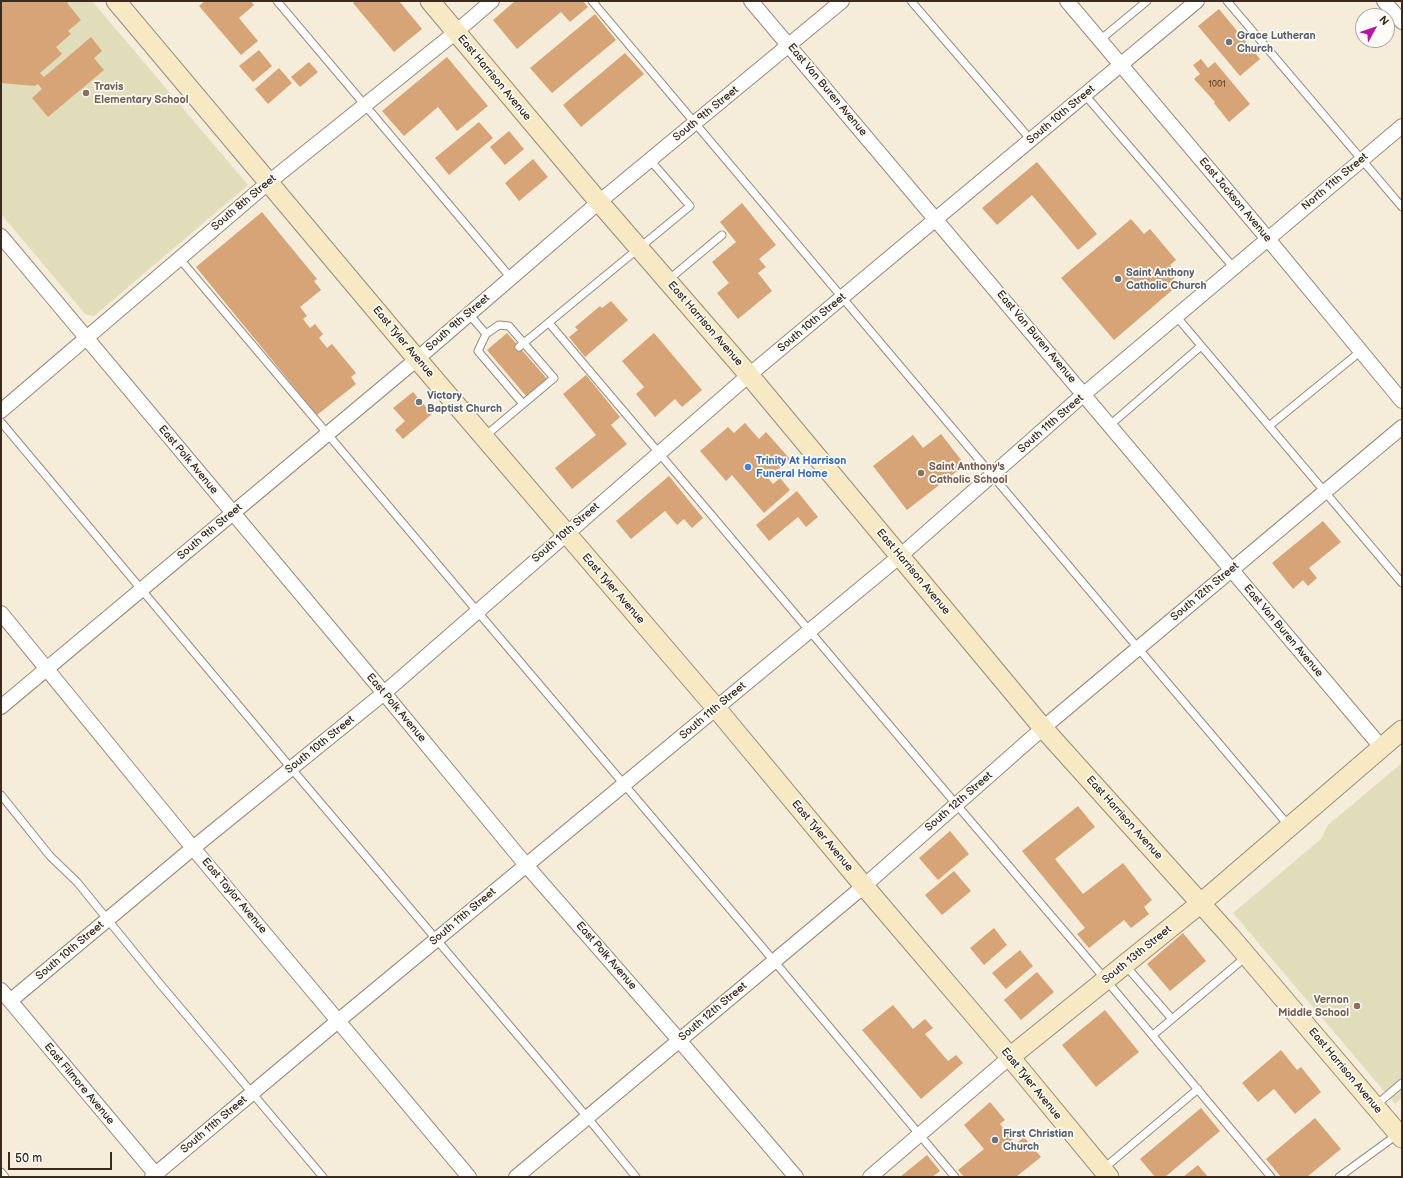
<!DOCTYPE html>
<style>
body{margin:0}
#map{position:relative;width:1403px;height:1178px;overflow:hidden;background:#f5edd9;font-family:"Balsamiq Sans",sans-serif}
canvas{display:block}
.frame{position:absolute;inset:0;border:2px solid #3b2a1e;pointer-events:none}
.north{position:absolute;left:1355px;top:8px;width:40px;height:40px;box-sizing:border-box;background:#fdfcf7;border:1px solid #afa8a0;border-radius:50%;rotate:50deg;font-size:11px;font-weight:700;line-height:16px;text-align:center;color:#3b2a1e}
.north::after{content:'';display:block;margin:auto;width:14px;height:18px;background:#b5179e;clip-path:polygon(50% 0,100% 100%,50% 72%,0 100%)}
.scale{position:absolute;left:8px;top:1152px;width:104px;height:18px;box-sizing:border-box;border:2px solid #3b2a1e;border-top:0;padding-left:5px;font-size:12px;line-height:14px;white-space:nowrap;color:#3b2a1e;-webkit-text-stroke:3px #fdfcf7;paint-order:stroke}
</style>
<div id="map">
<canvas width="1403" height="1178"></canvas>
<div class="frame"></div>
<div class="north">N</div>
<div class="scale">50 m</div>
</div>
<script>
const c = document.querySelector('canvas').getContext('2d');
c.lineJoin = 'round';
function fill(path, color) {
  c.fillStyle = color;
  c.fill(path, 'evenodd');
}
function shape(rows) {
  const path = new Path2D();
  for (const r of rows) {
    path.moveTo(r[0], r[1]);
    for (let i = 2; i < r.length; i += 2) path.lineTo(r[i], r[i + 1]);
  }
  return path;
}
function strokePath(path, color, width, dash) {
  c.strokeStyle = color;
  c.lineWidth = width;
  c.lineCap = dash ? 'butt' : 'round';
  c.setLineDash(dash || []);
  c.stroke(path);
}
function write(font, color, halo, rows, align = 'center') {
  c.font = font + ' "Balsamiq Sans",sans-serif';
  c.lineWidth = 3.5;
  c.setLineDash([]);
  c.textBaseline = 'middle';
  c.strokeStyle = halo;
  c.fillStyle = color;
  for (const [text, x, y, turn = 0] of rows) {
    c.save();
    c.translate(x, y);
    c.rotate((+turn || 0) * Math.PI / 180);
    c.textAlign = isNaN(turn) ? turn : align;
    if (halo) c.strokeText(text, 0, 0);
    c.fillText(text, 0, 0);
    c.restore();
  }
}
const built = shape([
 [1,1,92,1,248,185,94,316,85,314,1,214],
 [1402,763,1402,1098,1395,1104,1233,913,1321,839,1328,825]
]);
const building = shape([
 [1,1,69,1,67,3,81,20,68,31,71,34,56,47,62,54,40,73,44,77,91,37,102,51,94,58,104,70,48,117,32,98,42,89,38,84,35,86,1,83],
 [205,1,251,1,254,5,239,18,258,41,241,55,199,6],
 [355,1,399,1,422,29,394,52,353,3],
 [515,1,583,1,588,7,570,22,561,12,517,49,493,20],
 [1219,9,1260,59,1240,76,1198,26],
 [595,14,616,40,552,93,530,68],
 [259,50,272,66,253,82,239,66],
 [625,53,644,74,581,127,563,105],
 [447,57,488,106,457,131,438,107,404,136,382,111],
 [1201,59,1208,68,1215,62,1250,104,1229,122,1214,103,1215,102,1194,79,1200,74,1193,65],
 [309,62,318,72,300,87,291,77],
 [279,68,292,83,268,104,255,89],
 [479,122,493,138,449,175,435,158],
 [509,131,524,149,505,165,490,147],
 [533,159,548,177,519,201,505,183],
 [1037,162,1097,234,1078,250,1032,195,997,225,982,208],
 [742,203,776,245,759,259,766,267,758,273,772,291,738,319,717,293,729,283,712,262,736,242,720,222],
 [262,212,317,279,314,281,321,290,300,307,307,316,303,319,310,328,315,324,323,334,319,338,327,348,332,344,356,373,351,377,356,384,317,415,196,267],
 [1131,219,1144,234,1150,229,1176,260,1170,265,1179,275,1172,280,1177,286,1114,340,1061,278],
 [611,301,628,320,585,357,569,337,578,330,575,327,600,306,602,308],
 [507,333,547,379,527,397,487,350],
 [654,333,702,390,682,407,675,399,655,417,636,394,644,387,622,361],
 [586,375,620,417,611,425,627,444,572,489,555,468,596,435,563,394],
 [413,392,432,414,403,439,395,430,405,421,393,408],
 [745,423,759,439,766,432,790,459,768,478,773,484,780,478,790,490,764,513,732,475,726,481,700,451,728,427,734,433],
 [941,434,965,465,907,510,873,466,913,435,923,448],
 [669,476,703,518,692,528,684,519,677,525,665,511,631,539,616,521],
 [797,491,818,517,806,527,798,517,769,541,756,525],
 [1323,521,1341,542,1309,568,1317,578,1308,586,1303,580,1293,589,1272,563],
 [1078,806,1095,827,1055,859,1083,894,1123,863,1152,900,1144,907,1149,914,1131,928,1124,920,1089,948,1077,934,1085,928,1022,851],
 [950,831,969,854,938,880,919,858],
 [954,871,971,891,942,915,925,895],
 [994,928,1007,945,984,965,970,948],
 [1183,933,1206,961,1170,991,1147,964],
 [1020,950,1033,966,1006,989,992,973],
 [1037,972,1054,992,1021,1020,1004,1000],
 [893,1005,913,1029,925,1019,933,1028,925,1034,948,1061,956,1055,963,1063,921,1099,862,1030],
 [1105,1010,1139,1052,1096,1087,1062,1045],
 [1281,1050,1297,1070,1301,1067,1321,1092,1295,1114,1274,1089,1258,1102,1242,1083],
 [990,1102,1005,1120,1000,1124,1016,1144,1024,1137,1041,1157,1016,1177,964,1177,958,1170,984,1149,964,1125],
 [1201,1108,1220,1131,1165,1177,1155,1177,1140,1159],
 [1315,1118,1341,1149,1307,1177,1281,1177,1266,1159],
 [927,1155,940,1171,932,1177,900,1177],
 [1198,1165,1208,1177,1183,1177]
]);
const lane = shape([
 [277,1,511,278],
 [592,1,1138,648,1289,826],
 [911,1,1031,140],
 [1227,1,1402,207],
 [1100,40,1147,1],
 [1085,95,1234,268],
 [179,258,477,611,774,961,955,1177],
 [667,281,722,235],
 [469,314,486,334,478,351,523,404,484,437],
 [1176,316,1402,583],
 [549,323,956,804,1106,980,1271,1177],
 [486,334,499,325,509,326,554,378,523,404],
 [519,347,690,206,650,160],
 [1,422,291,768,587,1117,636,1177],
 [1110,425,1201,346],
 [1269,426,1361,351],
 [1,795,50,856,77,882,161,985,323,1177],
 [1125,965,1172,1019],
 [1153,1035,1247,956],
 [1375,1106,1402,1083],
 [1103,1169,1198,1089],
 [1,1172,5,1177],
 [1339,1177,1398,1134]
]);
const street = shape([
 [751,1,1382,748],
 [1067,1,1268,239,1402,401],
 [1384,1,1402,22],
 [1,236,384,693,526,865,679,1040,796,1177],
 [1,411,269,182,456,32,492,1],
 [1,613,193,848,469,1177],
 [1,707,417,359,599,202,842,1],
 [1,990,158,1177],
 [10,1001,193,848,384,693,749,375,1197,1],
 [152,1177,338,1021,900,556,1084,394,1402,126],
 [516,1177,864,886,1043,728,1402,427],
 [870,1177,1010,1057]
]);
const secondary = shape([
 [116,1,417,359,716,708,864,886,1010,1057,1109,1177],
 [430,1,599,202,749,375,1043,728,1230,936,1402,1138],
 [1010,1057,1201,903,1402,730]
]);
const markers = [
 [1229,42,4,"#6b7280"],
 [86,93,4,"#8d6e63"],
 [1118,279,4,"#6b7280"],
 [419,402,4,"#6b7280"],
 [748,467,4,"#3f7fe0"],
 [921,473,4,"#8d6e63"],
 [1357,1006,4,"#8d6e63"],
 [995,1140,4,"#6b7280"]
];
const numberNames = [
 ["1001",1217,85]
];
const worshipNames = [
 ["Grace Lutheran",1237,36],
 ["Church",1237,49],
 ["Saint Anthony",1126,273],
 ["Catholic Church",1126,286],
 ["Victory",427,396],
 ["Baptist Church",427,409],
 ["First Christian",1003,1134],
 ["Church",1003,1147]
];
const streetNames = [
 ["East Harrison Avenue",494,78,50],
 ["East Van Buren Avenue",827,90,50],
 ["South 9th Street",706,114,-39],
 ["South 10th Street",1061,115,-40],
 ["North 11th Street",1335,182,-40],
 ["East Jackson Avenue",1235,200,50],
 ["South 8th Street",244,203,-40],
 ["South 9th Street",458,323,-41],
 ["South 10th Street",812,323,-40],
 ["East Harrison Avenue",705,324,49],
 ["East Van Buren Avenue",1036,337,50],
 ["East Tyler Avenue",403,342,50],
 ["South 11th Street",1051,424,-41],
 ["East Polk Avenue",188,460,50],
 ["South 9th Street",210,532,-40],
 ["South 10th Street",566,533,-41],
 ["East Harrison Avenue",913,572,50],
 ["East Tyler Avenue",613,589,49],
 ["South 12th Street",1205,592,-40],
 ["East Van Buren Avenue",1283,631,50],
 ["East Polk Avenue",396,708,50],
 ["South 11th Street",713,711,-40],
 ["South 10th Street",320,745,-39],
 ["South 12th Street",959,802,-41],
 ["East Harrison Avenue",1124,818,48],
 ["East Tyler Avenue",822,836,50],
 ["East Taylor Avenue",234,896,50],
 ["South 11th Street",463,917,-40],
 ["South 10th Street",70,951,-40],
 ["South 13th Street",1137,955,-39],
 ["East Polk Avenue",606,956,49],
 ["South 12th Street",713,1012,-40],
 ["East Harrison Avenue",1345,1071,50],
 ["East Filmore Avenue",79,1084,50],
 ["East Tyler Avenue",1031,1084,51],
 ["South 11th Street",214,1125,-40]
];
const educationNames = [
 ["Travis",94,87],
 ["Elementary School",94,100],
 ["Saint Anthony's",929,467],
 ["Catholic School",929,480],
 ["Vernon",1349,1000,"right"],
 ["Middle School",1349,1013,"right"]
];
const shopNames = [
 ["Trinity At Harrison",756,461],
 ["Funeral Home",756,474]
];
fill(built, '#e1dcba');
fill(building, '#d6a476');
strokePath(lane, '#988c7c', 9);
strokePath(street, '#988c7c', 16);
strokePath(secondary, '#988c7c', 21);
strokePath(lane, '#fff', 7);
strokePath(street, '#fff', 14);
strokePath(secondary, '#f6e9c3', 19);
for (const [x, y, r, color] of markers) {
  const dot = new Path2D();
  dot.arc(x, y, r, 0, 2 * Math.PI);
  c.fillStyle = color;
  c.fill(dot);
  strokePath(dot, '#fdfcf7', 1.5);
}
write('9px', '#624834', null, numberNames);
write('bold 11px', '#5b616d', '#fdfcf7', worshipNames, 'left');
write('11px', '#3b2a1e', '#fdfcf7', streetNames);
write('bold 11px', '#785e54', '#fdfcf7', educationNames, 'left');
write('bold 11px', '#366cbe', '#fdfcf7', shopNames, 'left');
</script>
